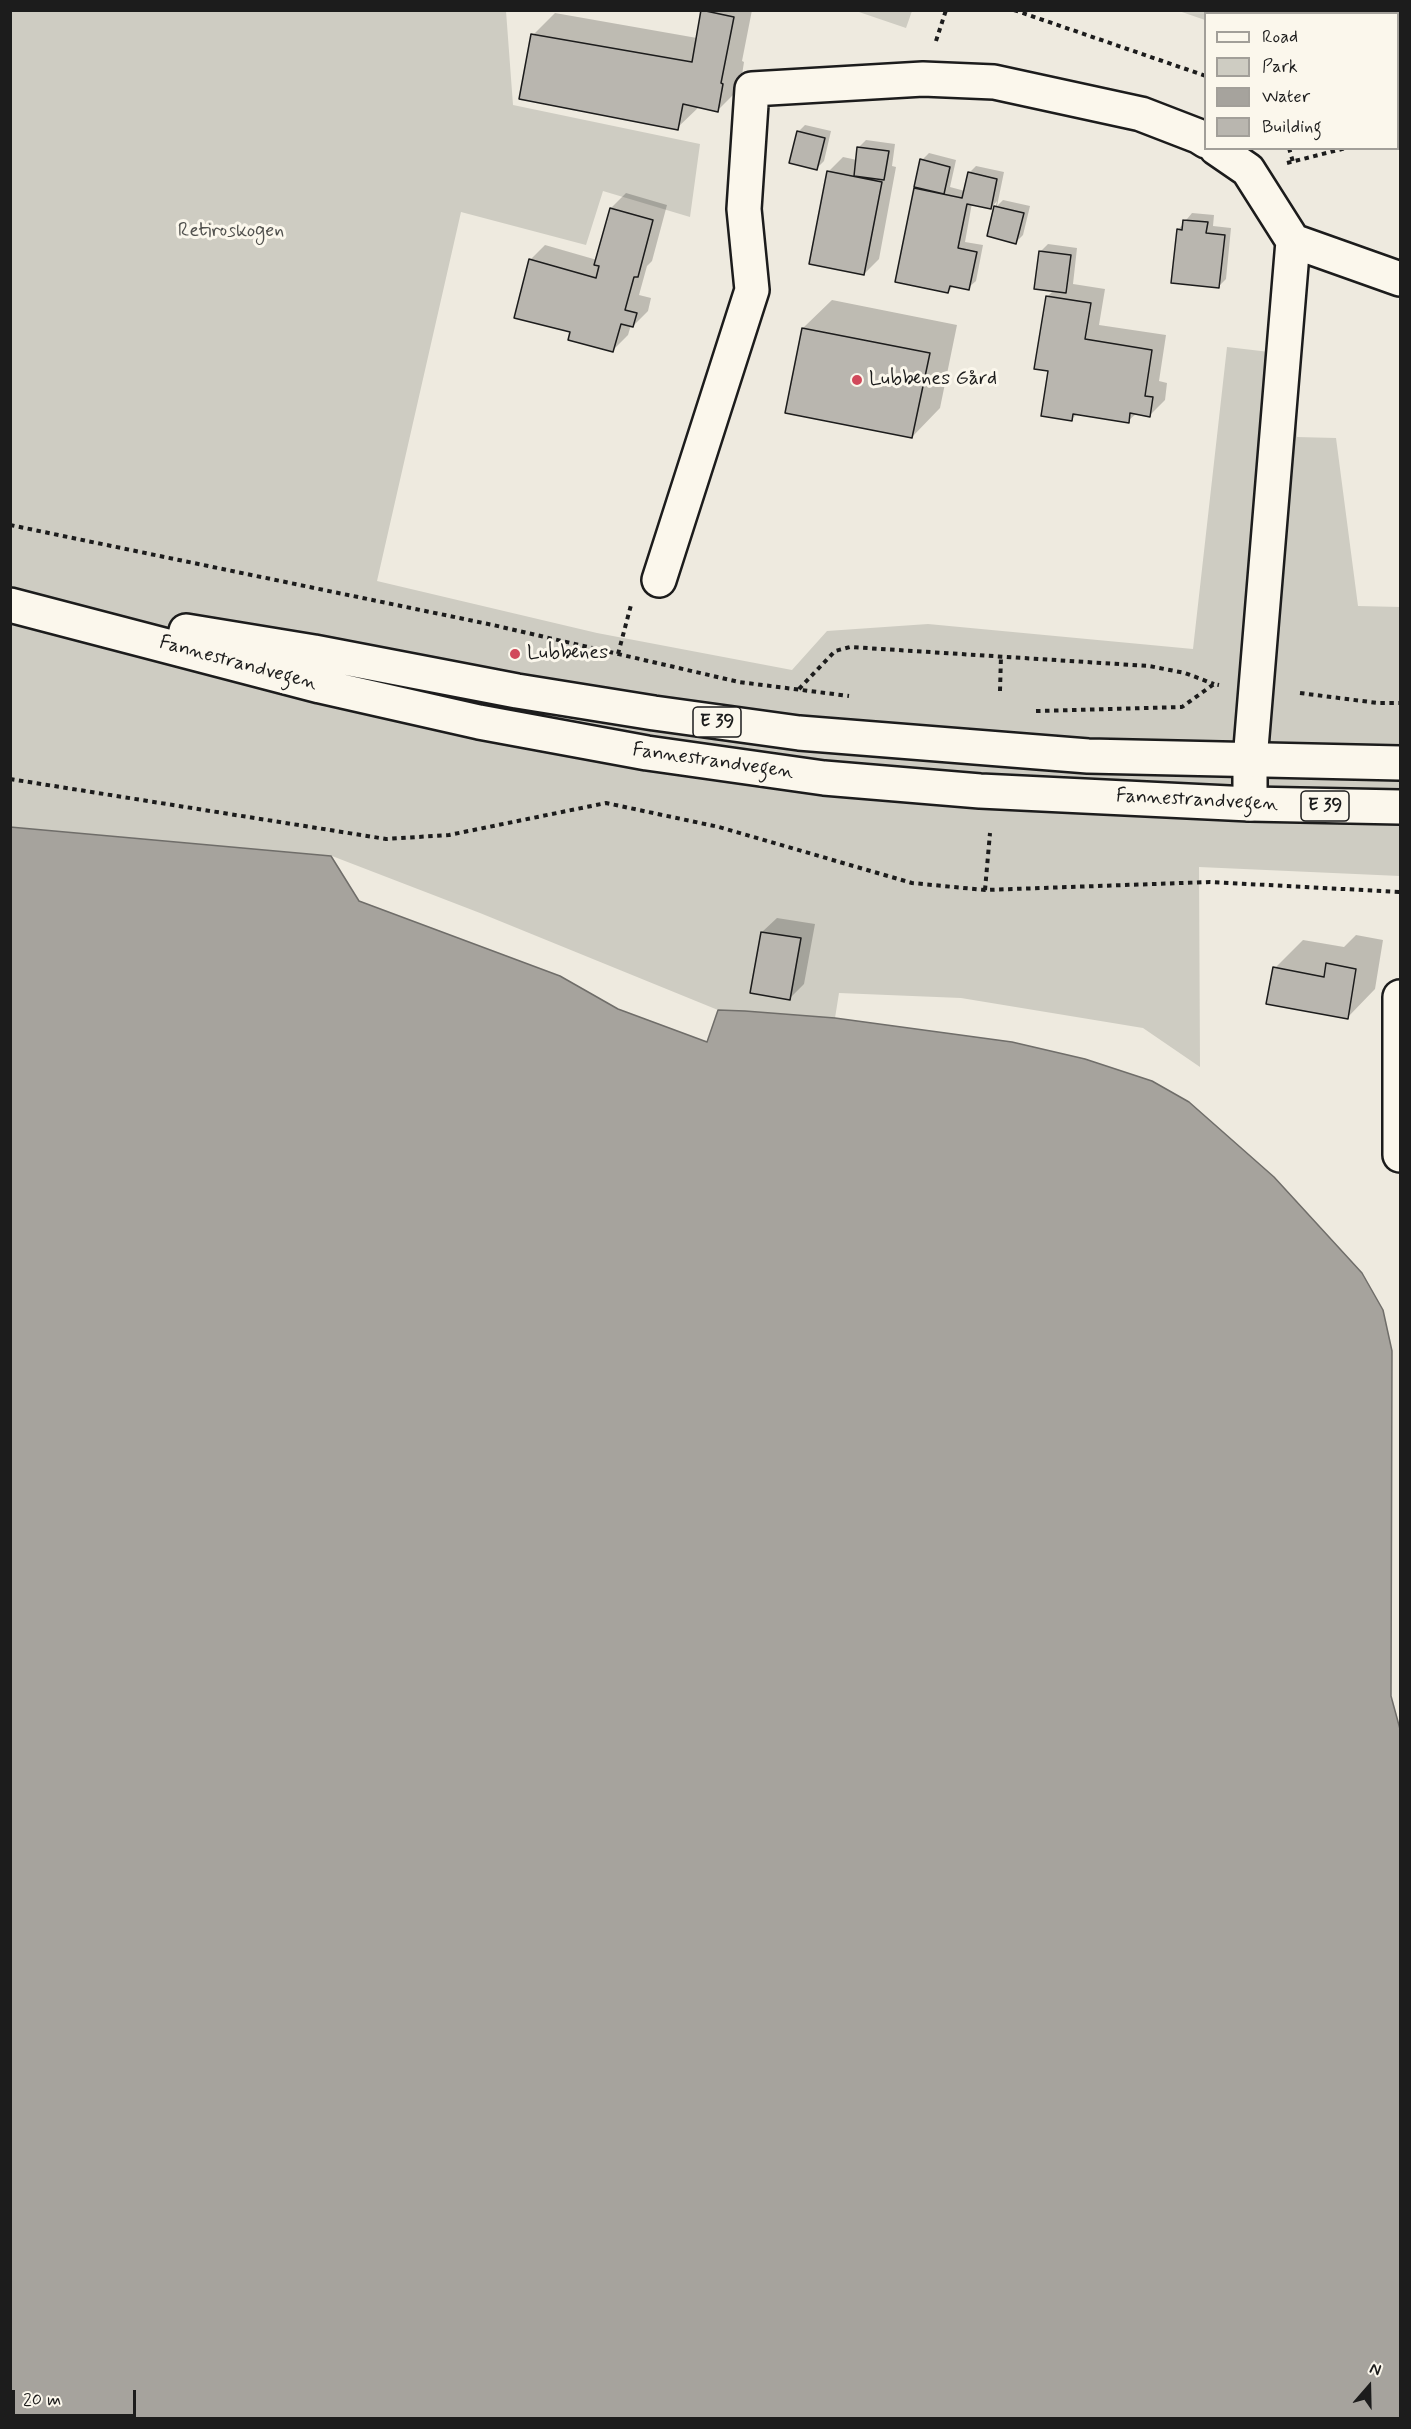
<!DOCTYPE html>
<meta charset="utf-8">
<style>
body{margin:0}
#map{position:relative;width:1411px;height:2429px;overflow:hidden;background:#eeeadf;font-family:Mynerve,sans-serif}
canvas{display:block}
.frame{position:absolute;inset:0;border:12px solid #1c1c1c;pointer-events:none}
.legend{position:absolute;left:1204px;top:12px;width:195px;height:138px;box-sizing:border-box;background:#fbf7ec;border:2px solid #a29f99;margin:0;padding:8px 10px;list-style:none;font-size:18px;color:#1c1c1c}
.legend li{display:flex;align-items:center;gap:12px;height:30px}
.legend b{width:30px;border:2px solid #a29f99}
.north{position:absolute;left:1339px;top:2357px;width:60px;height:60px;-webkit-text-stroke:4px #fbf7ec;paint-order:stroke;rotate:20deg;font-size:16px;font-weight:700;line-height:24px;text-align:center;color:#1c1c1c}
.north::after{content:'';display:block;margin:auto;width:21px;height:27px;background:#1c1c1c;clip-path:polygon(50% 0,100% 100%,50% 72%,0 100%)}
.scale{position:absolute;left:12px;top:2390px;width:124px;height:27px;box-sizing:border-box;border:3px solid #1c1c1c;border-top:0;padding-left:8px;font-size:18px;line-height:21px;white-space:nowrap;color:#1c1c1c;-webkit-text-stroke:4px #fbf7ec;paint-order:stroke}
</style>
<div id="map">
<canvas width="1411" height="2429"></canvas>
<div class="frame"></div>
<ul class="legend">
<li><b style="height:8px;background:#fbf7ec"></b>Road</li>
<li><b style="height:16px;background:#ceccc2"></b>Park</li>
<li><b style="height:16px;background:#a6a39d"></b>Water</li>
<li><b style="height:16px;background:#b9b6af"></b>Building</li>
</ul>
<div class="north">N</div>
<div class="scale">20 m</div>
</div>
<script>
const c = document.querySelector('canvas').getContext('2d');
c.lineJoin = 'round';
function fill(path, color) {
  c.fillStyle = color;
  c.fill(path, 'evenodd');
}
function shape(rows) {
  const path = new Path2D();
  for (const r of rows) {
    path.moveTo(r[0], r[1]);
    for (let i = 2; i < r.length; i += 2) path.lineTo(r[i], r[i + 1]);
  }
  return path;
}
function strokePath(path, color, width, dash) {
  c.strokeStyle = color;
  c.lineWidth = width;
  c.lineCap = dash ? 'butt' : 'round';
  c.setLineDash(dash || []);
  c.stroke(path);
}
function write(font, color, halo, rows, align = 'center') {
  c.font = font + ' Mynerve,sans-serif';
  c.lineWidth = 6;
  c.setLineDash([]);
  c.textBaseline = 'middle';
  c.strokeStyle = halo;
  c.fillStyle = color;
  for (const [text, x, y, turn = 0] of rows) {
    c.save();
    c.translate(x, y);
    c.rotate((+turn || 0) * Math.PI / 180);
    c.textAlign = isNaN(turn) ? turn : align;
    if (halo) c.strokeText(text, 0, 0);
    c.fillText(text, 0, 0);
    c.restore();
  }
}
const green = shape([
 [10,11,506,11,513,105,700,144,690,217,603,191,586,245,461,212,377,581,597,633,792,670,827,631,928,624,1193,649,1227,347,1295,355,1297,437,1336,438,1358,606,1400,607,1400,876,1199,867,1200,1067,1143,1028,961,998,839,993,835,1018,718,1010,480,913,332,856,11,827],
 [856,11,912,11,906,28],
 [1179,11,1400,11,1400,88,1398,87,1398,14,1206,14,1205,20]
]);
const water = shape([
 [10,827,331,856,359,901,560,976,618,1009,707,1042,718,1010,745,1011,835,1018,1012,1042,1085,1059,1152,1081,1189,1102,1274,1177,1362,1273,1383,1310,1392,1351,1391,1696,1400,1729,1400,2418,11,2418,10,827]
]);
const shadow = shape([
 [702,10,752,10,742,61,744,62,740,88,718,110,700,106,677,128,533,35,555,13,697,38],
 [805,125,831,131,824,161,817,168,798,132],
 [866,140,895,144,892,166,896,167,879,259,864,274,828,172,843,157,857,160,859,147],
 [929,153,956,160,950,187,965,191,969,173,976,166,1004,172,997,206,1003,200,1030,206,1023,235,1016,242,989,235,997,201,991,208,972,203,965,242,983,245,976,281,968,288,954,285,948,292,915,189,918,186,922,160],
 [626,193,667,205,652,261,647,266,639,295,651,298,648,311,633,326,631,325,628,335,613,350,572,331,530,260,545,245,597,260,611,208],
 [1192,213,1214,215,1213,226,1231,228,1226,279,1219,286,1178,230],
 [1048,244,1077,248,1073,284,1105,289,1099,325,1166,335,1159,381,1167,383,1165,400,1150,415,1137,413,1128,421,1077,414,1071,420,1050,370,1047,297,1054,290,1041,251],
 [832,300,957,325,940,408,912,437,803,328],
 [777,918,815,924,804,984,789,999,762,932],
 [1356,935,1383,940,1375,989,1347,1018,1275,968,1303,940,1344,947]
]);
const building = shape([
 [701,10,734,17,721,83,723,84,718,112,683,104,678,130,519,99,531,34,692,62,701,10],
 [797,131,825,138,817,170,789,163,797,131],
 [857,147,889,151,884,180,854,176,857,147],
 [920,159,950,167,944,194,914,187,920,159],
 [827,171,882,182,864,275,809,264,827,171],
 [968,172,997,179,991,209,967,204,958,248,977,252,969,290,950,286,948,293,895,282,914,188,962,198,968,172],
 [994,206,1024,213,1016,244,987,236,994,206],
 [610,208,653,220,638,277,634,277,625,310,637,313,633,327,621,324,613,352,568,340,570,332,514,318,529,259,596,278,599,266,594,265,610,208],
 [1183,220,1208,222,1206,233,1225,235,1219,288,1171,283,1177,229,1182,230,1183,220],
 [1039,251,1071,255,1066,293,1034,289,1039,251],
 [1046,296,1091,303,1085,339,1152,350,1145,396,1153,397,1150,417,1130,413,1129,423,1073,414,1072,421,1041,416,1048,371,1034,369,1046,296],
 [802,328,930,353,912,438,785,413,802,328],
 [761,932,801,938,790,1000,750,993,761,932],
 [1326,963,1356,969,1348,1019,1266,1004,1273,967,1324,977,1326,963]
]);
const path = shape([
 [1014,10,1206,76],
 [1213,10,1221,14],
 [936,41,946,10],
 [1398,76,1400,77],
 [1398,131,1400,129],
 [1289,148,1293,162],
 [1287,163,1346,148],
 [10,525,493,625,739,682,849,696],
 [618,654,631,605],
 [799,689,835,651,850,647,1149,666,1185,673,1214,684],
 [1000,691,1001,656],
 [1300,693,1378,703,1400,703],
 [1036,711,1182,707,1214,684,1219,685],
 [10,779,386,839,449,835,606,803,719,827,912,883,985,890,1210,882,1400,892],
 [985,890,990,833]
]);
const minor = shape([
 [1216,148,1248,170,1293,241,1250,760,1250,804],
 [1293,241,1400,279],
 [659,580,752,290,744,209,752,89,923,79,994,82,1141,114,1198,136,1206,141],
 [1400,997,1400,1155]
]);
const highway = shape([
 [10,605,320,686,479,722,647,753,824,778,980,791,1250,804,1400,807],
 [186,631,314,652,517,691,654,713,799,733,1088,756,1400,763]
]);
const markers = [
 [857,380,6,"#d1495b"],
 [515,654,6,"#d1495b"]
];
const shields = [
 [717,722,48],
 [1325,806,48]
];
const shieldNames = [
 ["E 39",717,722],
 ["E 39",1325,806]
];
const parkNames = [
 ["Retiroskogen",231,232]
];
const poiNames = [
 ["Lubbenes Gård",869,380],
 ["Lubbenes",527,654]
];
const streetNames = [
 ["Fannestrandvegen",238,664,15],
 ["Fannestrandvegen",713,762,8],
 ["Fannestrandvegen",1197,801,3]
];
fill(green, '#ceccc2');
fill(water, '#a6a39d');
strokePath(water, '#6f6d69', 1.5);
fill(shadow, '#0003');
fill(building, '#b9b6af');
strokePath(building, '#1c1c1c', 1.5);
strokePath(minor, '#1c1c1c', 38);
strokePath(highway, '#1c1c1c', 38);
strokePath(path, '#1c1c1c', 4, [4.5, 4.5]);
strokePath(minor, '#fbf7ec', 33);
strokePath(highway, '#fbf7ec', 33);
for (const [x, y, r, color] of markers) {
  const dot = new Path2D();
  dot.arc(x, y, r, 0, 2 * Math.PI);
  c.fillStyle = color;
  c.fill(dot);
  strokePath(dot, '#fbf7ec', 2);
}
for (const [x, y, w] of shields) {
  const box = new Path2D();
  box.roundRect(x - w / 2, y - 15, w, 30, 4.5);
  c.fillStyle = '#fbf7ec';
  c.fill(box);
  strokePath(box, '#1c1c1c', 1.5);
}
write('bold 18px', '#1c1c1c', null, shieldNames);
write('20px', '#51514e', '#fbf7ec', parkNames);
write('20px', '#1c1c1c', '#fbf7ec', poiNames, 'left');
write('20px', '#1c1c1c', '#fbf7ec', streetNames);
</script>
